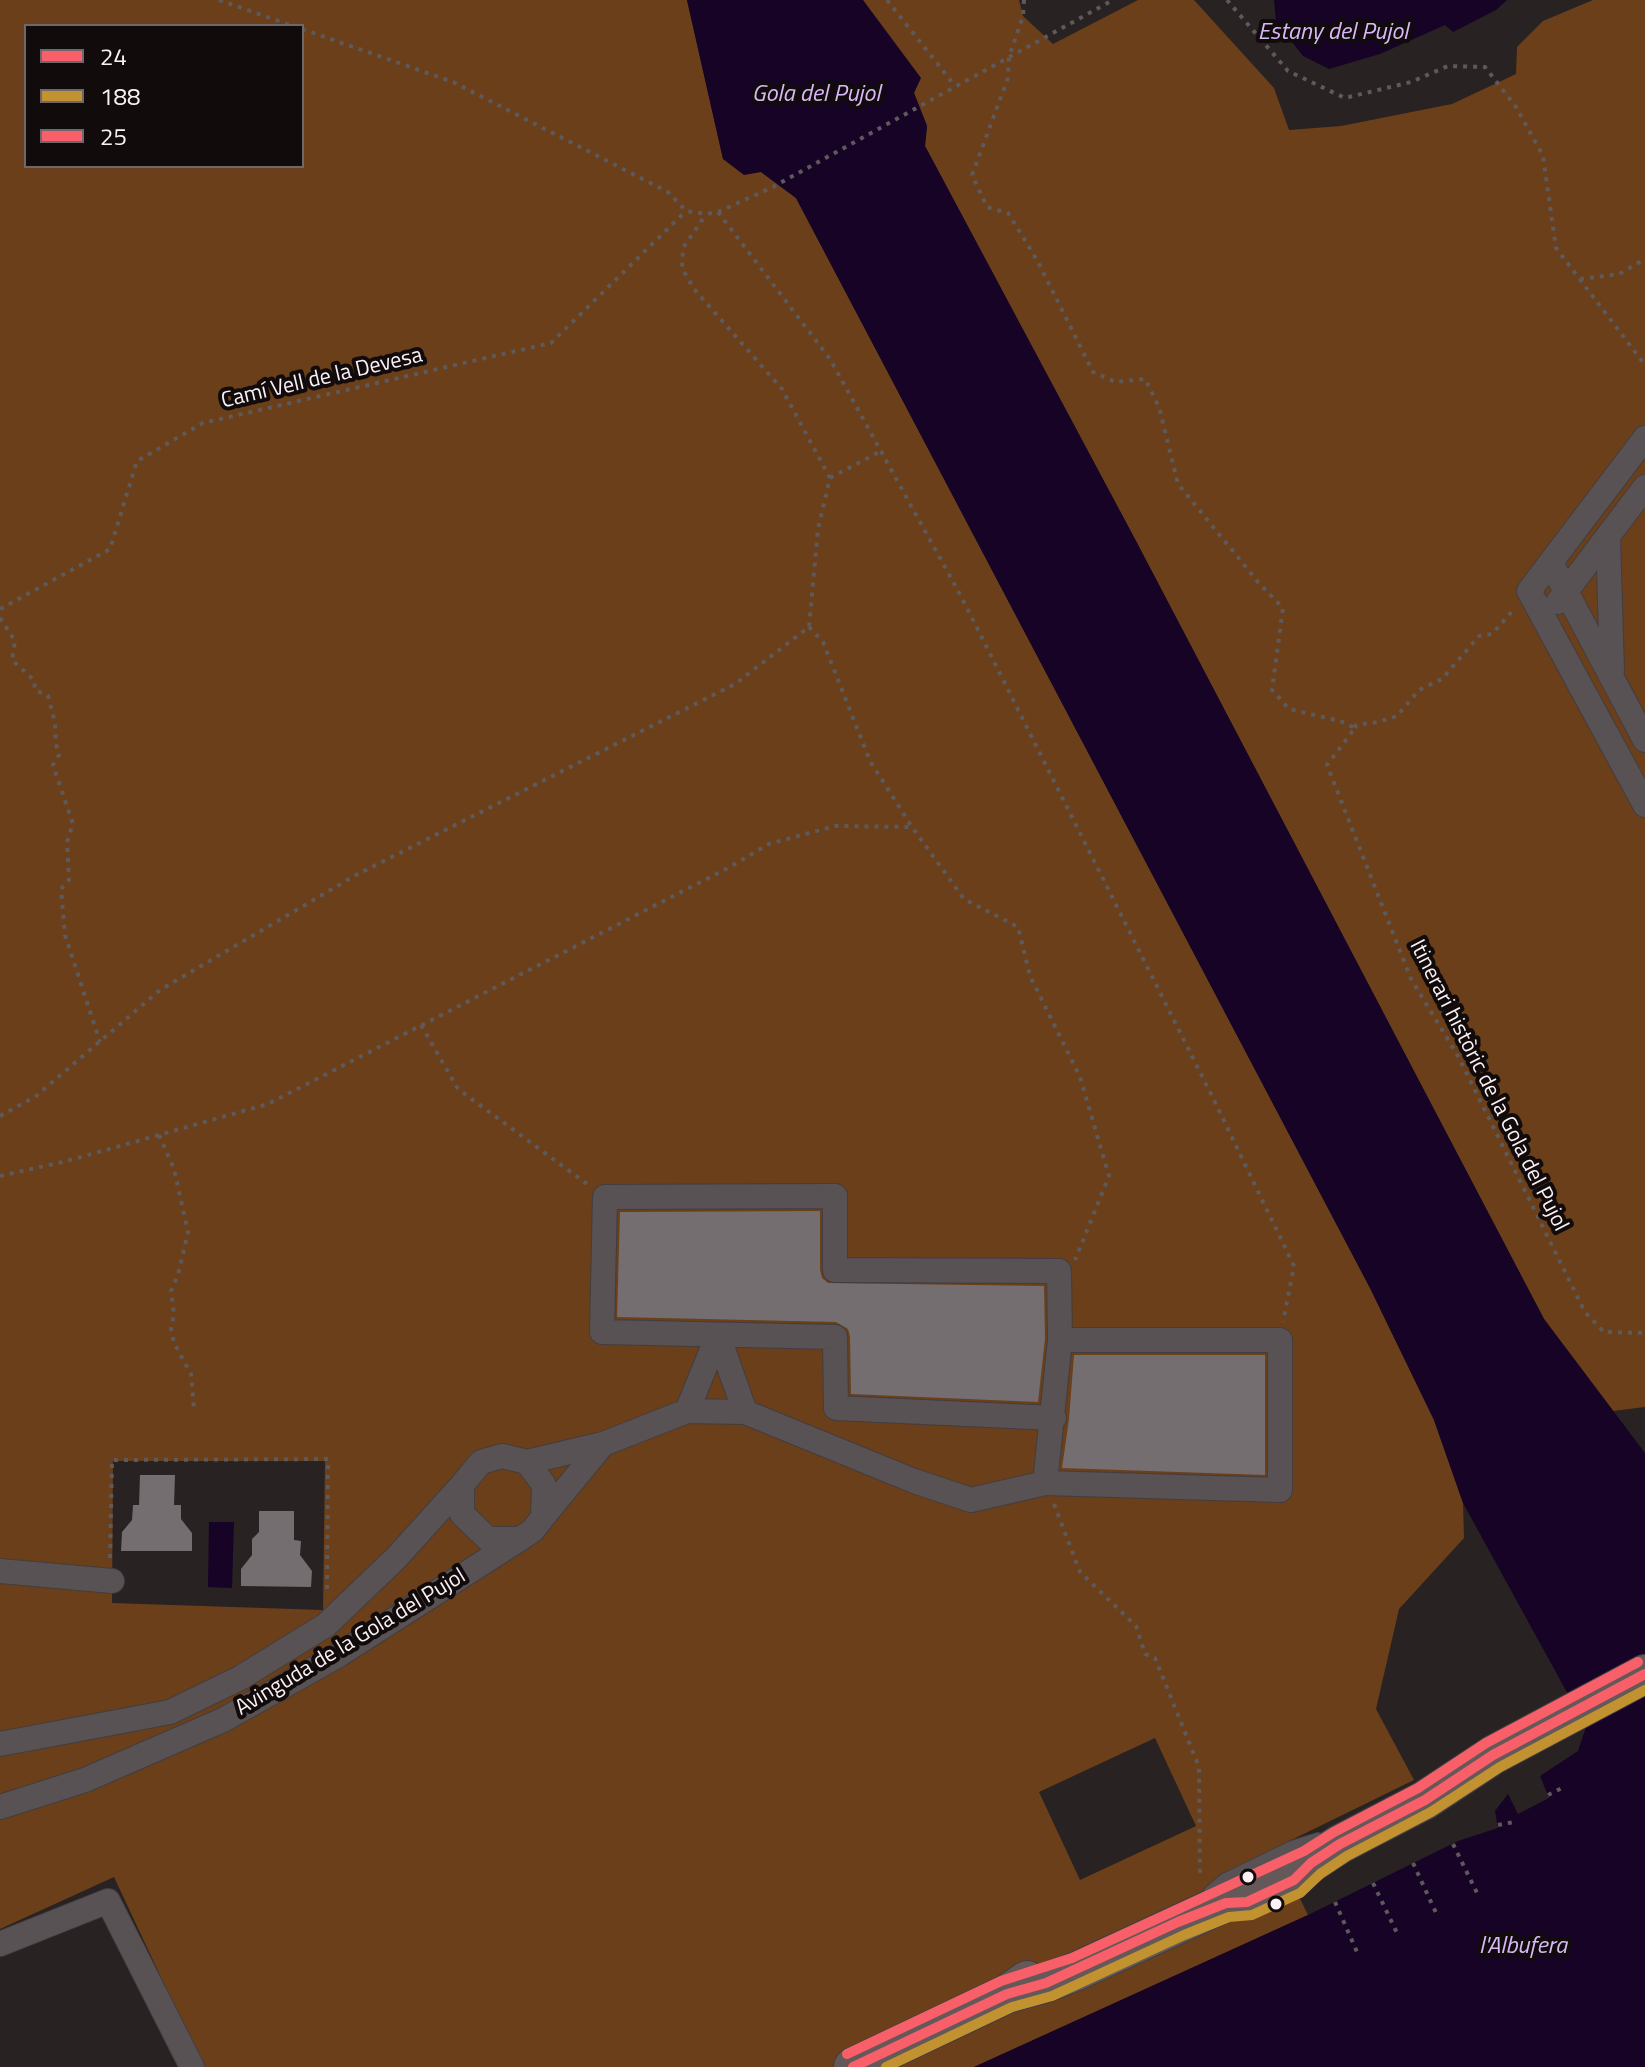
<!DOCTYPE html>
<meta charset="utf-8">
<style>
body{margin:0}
#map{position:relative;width:1645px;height:2067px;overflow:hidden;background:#292223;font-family:"Titillium Web",sans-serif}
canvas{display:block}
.legend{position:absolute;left:24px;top:24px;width:280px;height:144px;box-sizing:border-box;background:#110b0c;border:2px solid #6f6769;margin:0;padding:10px 14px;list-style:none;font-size:24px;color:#fbf1f4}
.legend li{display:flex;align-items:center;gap:16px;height:40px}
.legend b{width:40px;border:2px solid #6f6769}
</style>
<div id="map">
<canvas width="1645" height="2067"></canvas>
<ul class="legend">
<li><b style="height:10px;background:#f95f68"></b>24</li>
<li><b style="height:10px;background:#c29231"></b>188</li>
<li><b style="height:10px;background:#f95f68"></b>25</li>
</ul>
</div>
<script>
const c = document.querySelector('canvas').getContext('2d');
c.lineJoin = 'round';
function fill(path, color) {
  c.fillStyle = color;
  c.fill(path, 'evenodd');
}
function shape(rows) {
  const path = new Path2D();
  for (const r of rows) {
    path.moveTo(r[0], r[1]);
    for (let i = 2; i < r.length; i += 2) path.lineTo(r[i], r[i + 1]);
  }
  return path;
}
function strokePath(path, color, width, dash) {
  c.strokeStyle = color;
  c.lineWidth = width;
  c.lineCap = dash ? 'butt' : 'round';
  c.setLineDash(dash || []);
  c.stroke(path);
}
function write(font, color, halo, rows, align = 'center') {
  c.font = font + ' "Titillium Web",sans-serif';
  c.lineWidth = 8;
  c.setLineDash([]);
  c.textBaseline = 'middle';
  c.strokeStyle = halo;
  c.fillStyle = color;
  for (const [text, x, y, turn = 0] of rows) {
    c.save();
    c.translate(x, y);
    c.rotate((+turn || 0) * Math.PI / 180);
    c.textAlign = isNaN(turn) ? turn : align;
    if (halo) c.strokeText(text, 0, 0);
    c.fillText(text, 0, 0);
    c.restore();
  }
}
const forest = shape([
 [0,0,687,0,723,159,761,172,796,198,1370,1288,1434,1420,1463,1503,1464,1538,1399,1609,1376,1709,1414,1780,1275,1848,1308,1915,974,2067,203,2067,114,1877,0,1929],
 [26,26,302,26,302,166,26,166],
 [113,1461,325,1461,323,1610,112,1603],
 [1155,1738,1196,1826,1080,1880,1039,1792],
 [863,0,1019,0,1023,16,1053,44,1138,0,1194,0,1274,88,1289,130,1341,126,1452,104,1516,74,1517,47,1543,21,1593,0,1645,0,1645,1407,1613,1411,1544,1319,1136,541,925,146,927,126,914,93]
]);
const water = shape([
 [687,0,863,0,921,78,914,93,927,126,925,146,1136,541,1544,1319,1645,1453,1645,2067,974,2067,1308,1915,1458,1841,1498,1828,1495,1811,1508,1794,1518,1814,1549,1798,1540,1776,1578,1751,1586,1727,1463,1503,1434,1420,1370,1288,796,198,761,172,744,175,723,159],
 [1274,0,1507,0,1496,10,1453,32,1445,25,1380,54,1329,69,1303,56,1276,22],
 [209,1522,234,1522,232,1588,208,1587]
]);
const building = shape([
 [820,1211,820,1270,822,1278,828,1283,1044,1286,1045,1339,1038,1402,851,1394,850,1336,848,1329,836,1322,617,1317,620,1212],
 [1074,1355,1265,1355,1265,1475,1062,1468,1069,1419],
 [140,1475,175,1475,174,1505,181,1505,181,1519,192,1533,192,1551,121,1551,122,1532,132,1520,133,1505,139,1505],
 [259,1511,294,1511,294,1540,301,1541,300,1555,312,1571,311,1587,241,1586,241,1569,252,1555,252,1539,259,1532]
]);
const path = shape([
 [219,0,293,26],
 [887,0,955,86],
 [1024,0,1023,16,1009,57,1008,78,972,175,987,207,1008,213,1037,260,1093,372,1115,382,1145,379,1159,407,1178,484,1258,582,1283,608,1272,690,1289,709,1340,721,1355,728,1327,765,1411,979,1458,1056,1585,1312,1604,1332,1645,1333],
 [1227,0,1288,71,1345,98,1411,82,1448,66,1485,67,1516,107,1543,156,1556,248,1645,365],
 [302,29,453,82,668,192,686,211,706,214,718,212,771,188,1113,0],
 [718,212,830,359,962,598,1212,1096,1294,1266,1283,1322],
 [1580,279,1619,274,1645,259],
 [830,478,881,451],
 [0,609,110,549,137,461,203,423,551,343,685,212],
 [0,618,15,641,12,660,34,680,35,690,48,696,55,723,56,744,59,755,53,765,73,824,67,842,69,880,61,889,65,935,100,1042],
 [809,627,823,642,870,761,912,827,964,899,1018,927,1030,976,1080,1077,1109,1176,1075,1260],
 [1355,728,1356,725,1378,722,1397,716,1419,690,1442,679,1479,636,1492,634,1515,608],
 [421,1025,458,1089,587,1184],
 [0,1116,36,1096,160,990,356,875,735,684,809,627,818,529,830,478,782,389,694,289,682,268,683,248,706,214],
 [159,1135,174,1169,188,1232,178,1275,171,1291,174,1314,171,1329,174,1343,191,1374,194,1409],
 [0,1176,67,1161,268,1104,726,869,769,844,835,826,912,827],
 [1054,1504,1080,1572,1136,1626,1145,1654,1155,1658,1199,1767,1200,1878],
 [110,1558,112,1460,328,1459,327,1595],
 [1548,1795,1564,1787],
 [1498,1825,1514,1822],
 [1453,1844,1478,1895],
 [1413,1863,1437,1915],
 [1373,1883,1397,1933],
 [1335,1902,1357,1952]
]);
const lane = shape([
 [1210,1892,1224,1880,1292,1847,1318,1839]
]);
const street = shape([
 [1645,438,1529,591,1645,805],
 [1608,536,1612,671],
 [1551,563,1645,740],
 [1558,602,1645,487],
 [718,1335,745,1412],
 [687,1411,718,1335],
 [527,1462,603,1444,687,1411,745,1412,914,1481,971,1500,1045,1483,1280,1490,1280,1340,1060,1340,1059,1271,835,1270,835,1196,605,1197,602,1332,835,1337,836,1408,1054,1418],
 [1045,1483,1060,1340],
 [543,1517,603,1444],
 [0,1571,112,1581],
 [0,1744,170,1712,240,1678,326,1625,396,1558,462,1485],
 [0,1807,85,1780,223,1720,337,1656,520,1539,533,1530,543,1517,544,1485,527,1462,502,1456,481,1462,462,1485,462,1514,488,1539,520,1539],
 [0,1944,108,1901,192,2067]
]);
const primary = shape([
 [1007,1994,1046,1983,1077,1971,1311,1863,1340,1844,1425,1800,1493,1755,1645,1674],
 [853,2067,1007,1994,1027,1980]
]);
const bus1 = shape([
 [853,2067,1007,1994,1046,1983,1178,1922,1226,1903,1247,1902,1294,1880,1311,1863,1340,1844,1425,1800,1493,1755,1645,1674]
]);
const bus2 = shape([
 [886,2067,1012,2007,1052,1996,1184,1935,1229,1917,1252,1915,1300,1893,1320,1874,1347,1856,1431,1812,1500,1767,1645,1690]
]);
const bus3 = shape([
 [847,2054,1001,1981,1072,1958,1304,1851,1334,1832,1418,1788,1486,1743,1638,1662]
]);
const markers = [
 [1248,1877,7,"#fbf1f4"],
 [1276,1904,7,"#fbf1f4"]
];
const streetNames = [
 ["Camí Vell de la Devesa",322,379,-13],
 ["Itinerari històric de la Gola del Pujol",1488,1086,63],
 ["Avinguda de la Gola del Pujol",351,1643,-31]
];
const waterNames = [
 ["Estany del Pujol",1333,33],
 ["Gola del Pujol",816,95],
 ["l'Albufera",1523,1947]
];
fill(forest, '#6b3f19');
fill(water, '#160326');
fill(building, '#746e71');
strokePath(lane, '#433d3f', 14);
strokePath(street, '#433d3f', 26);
strokePath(primary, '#433d3f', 40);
strokePath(path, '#5e595a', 4, [4, 6]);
strokePath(lane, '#595254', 12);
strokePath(street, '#595254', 24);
strokePath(primary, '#645858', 38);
strokePath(bus1, '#f95f68', 10);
strokePath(bus2, '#c29231', 10);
strokePath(bus3, '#f95f68', 10);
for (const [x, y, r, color] of markers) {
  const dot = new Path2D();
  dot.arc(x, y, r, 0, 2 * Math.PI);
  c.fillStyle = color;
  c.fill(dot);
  strokePath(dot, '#110b0c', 3);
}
write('22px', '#fbf1f4', '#110b0c', streetNames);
write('italic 24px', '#d9b8f9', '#110b0c', waterNames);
</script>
